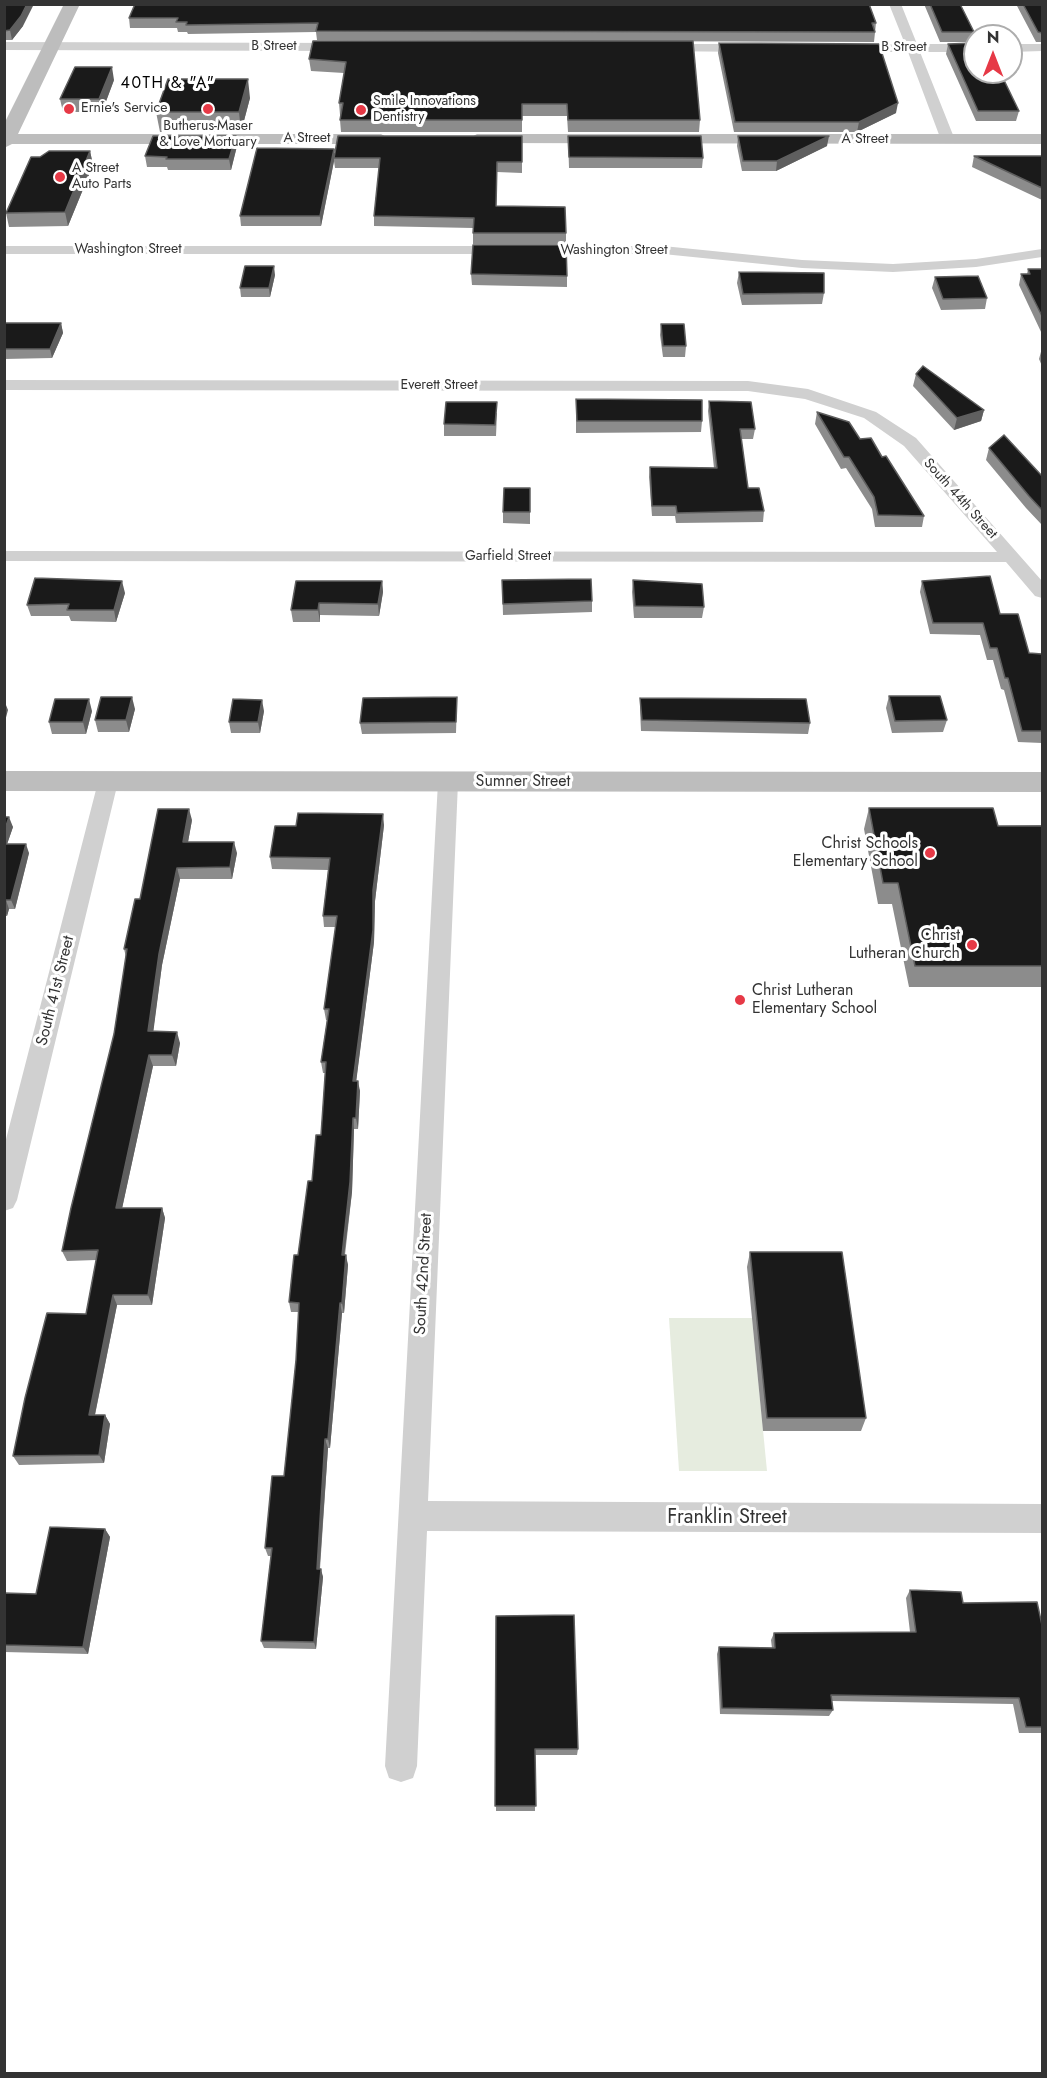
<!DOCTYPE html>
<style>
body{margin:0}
#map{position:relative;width:1047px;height:2078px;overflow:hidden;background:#fff;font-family:Jost,sans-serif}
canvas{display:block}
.frame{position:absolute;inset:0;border:6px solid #333;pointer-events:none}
.north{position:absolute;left:963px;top:24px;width:60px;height:60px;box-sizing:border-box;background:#fff;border:2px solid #adadad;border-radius:50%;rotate:0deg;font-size:16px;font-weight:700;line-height:24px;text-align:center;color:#333}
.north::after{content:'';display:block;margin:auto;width:21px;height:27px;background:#e63946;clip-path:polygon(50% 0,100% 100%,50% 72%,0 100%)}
</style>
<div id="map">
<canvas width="1047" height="2078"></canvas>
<div class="frame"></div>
<div class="north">N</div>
</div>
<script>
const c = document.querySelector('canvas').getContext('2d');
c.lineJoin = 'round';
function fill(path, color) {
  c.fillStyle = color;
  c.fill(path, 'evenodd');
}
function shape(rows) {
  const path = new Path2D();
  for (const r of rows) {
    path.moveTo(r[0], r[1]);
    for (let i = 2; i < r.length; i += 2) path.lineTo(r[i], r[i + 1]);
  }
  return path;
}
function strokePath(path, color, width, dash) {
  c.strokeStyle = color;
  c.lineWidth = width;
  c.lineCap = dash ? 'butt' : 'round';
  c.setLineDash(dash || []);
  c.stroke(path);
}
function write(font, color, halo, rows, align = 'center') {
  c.font = font + ' Jost,sans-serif';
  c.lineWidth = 6;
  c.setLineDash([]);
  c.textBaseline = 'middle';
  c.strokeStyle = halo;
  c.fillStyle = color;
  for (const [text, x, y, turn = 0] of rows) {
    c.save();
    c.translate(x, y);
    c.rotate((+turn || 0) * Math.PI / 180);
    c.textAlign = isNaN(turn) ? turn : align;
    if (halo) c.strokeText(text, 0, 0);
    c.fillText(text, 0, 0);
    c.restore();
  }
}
const green = shape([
 [669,1318,752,1318,767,1471,679,1471]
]);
const street = shape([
 [889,4,901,4,917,44,975,44,975,52,920,52,955,140,953,143,943,143,941,140,908,52,850,52,844,48,850,44,905,44,889,4],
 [4,42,344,43,350,47,344,51,4,50,4,42],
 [661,44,752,44,758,48,752,52,657,51,657,45,661,44],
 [1011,44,1042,44,1042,51,1011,52,1011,44],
 [4,246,663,246,802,260,893,264,976,259,1042,249,1042,257,976,267,893,272,802,268,663,254,4,254,4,246],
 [4,380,748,381,808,389,876,412,916,438,1042,581,1042,598,1035,596,1006,562,4,561,4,551,997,552,904,446,864,418,805,399,748,391,4,390,4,380],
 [108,775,115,777,118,782,17,1200,13,1208,4,1211,4,1147,98,782,101,777,108,775],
 [448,775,455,777,458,782,428,1501,1042,1504,1042,1533,427,1531,417,1766,413,1778,401,1782,389,1778,385,1766,438,782,441,777,448,775]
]);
const secondary = shape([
 [64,4,80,4,18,134,381,134,390,139,381,144,12,144,4,148,4,124,64,4],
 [477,134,1042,134,1042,144,471,143,468,139,477,134],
 [4,771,1042,772,1042,792,4,791,4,771]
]);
const wall = shape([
 [4,4,23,26,12,40,4,40],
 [924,4,960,4,974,32,972,42,940,42],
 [1016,4,1042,4,1042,42,1036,42],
 [129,18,876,23,874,42,317,40,316,32,188,34,187,32,178,32,177,28,130,28],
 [313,41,700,120,699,132,568,132,567,116,522,116,522,132,341,132,340,120,341,115,340,115,339,103,344,73,311,71,309,59],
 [719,43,896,113,857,132,734,132,718,53],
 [948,44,1019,111,1016,121,976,121,946,54],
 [114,80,102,112,63,112,60,99],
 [250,98,241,132,160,132,156,112],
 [522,136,522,173,497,172,496,206,566,233,566,244,473,244,473,228,374,226,374,216,379,168,335,168,334,161,321,226,241,226,240,216,335,155],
 [568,136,703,158,702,168,569,168],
 [738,136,827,146,776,171,742,171,737,146],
 [237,146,231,170,168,170,167,167,147,167,145,156],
 [90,151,93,165,68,226,9,227,6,213,40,157],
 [974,156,1042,156,1042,200,972,167],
 [1028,269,1042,269,1042,334,1019,285,1021,274,1027,274],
 [739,272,824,293,822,304,742,305,737,283],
 [471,274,567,276,567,287,472,285],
 [275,275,270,297,241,297,240,288],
 [935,277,987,298,985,309,941,310,932,288],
 [4,323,61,323,63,333,52,358,4,359],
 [661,324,686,346,685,357,663,357,660,335],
 [1042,348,1042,366,1039,359],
 [916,374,984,410,981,421,954,430,913,386],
 [576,399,702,421,701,432,576,433],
 [709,401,755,429,753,439,741,439,748,488,764,511,763,522,676,523,675,516,652,516,649,477,650,467,714,468,708,411],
 [817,412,860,439,882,457,924,516,922,527,875,527,872,509,846,468,841,469,815,424],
 [497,413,496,436,444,436,444,424],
 [989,448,1042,476,1042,525,1026,508,986,460],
 [530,488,530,524,503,523,503,512],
 [502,580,592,601,592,612,503,615],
 [633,580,704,607,702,618,634,618,632,592],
 [382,581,383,592,379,616,320,615,320,622,293,622,291,610],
 [922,581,1000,614,1029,653,1042,654,1042,743,1018,742,1004,690,1001,689,993,660,987,660,980,635,930,634,920,592],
 [125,593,116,622,71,621,69,616,31,616,27,605],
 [889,696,947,720,943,732,892,733,886,708],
 [457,697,456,733,362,734,360,723],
 [640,698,810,723,808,734,641,731,640,710],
 [135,709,129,732,98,732,95,720],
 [92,711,86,734,52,734,49,722],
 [264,711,260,733,231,733,229,722],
 [869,808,998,826,1042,825,1042,987,909,987,892,904,878,904,864,829],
 [4,817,13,827,7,844,29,853,15,909,9,909,7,916,4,916],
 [192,820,188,842,237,853,232,879,180,879,162,965,153,1031,180,1043,176,1066,153,1066,122,1208,162,1208,165,1218,152,1305,117,1305,95,1415,105,1415,110,1424,104,1463,19,1465,13,1456,86,1314,96,1260,67,1261,62,1251,114,1034,126,957,124,949,140,899],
 [384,825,375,901,374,942,356,1081,360,1091,358,1129,354,1129,352,1192,345,1255,348,1265,344,1313,342,1313,330,1448,328,1448,320,1569,323,1577,316,1649,264,1648,261,1641,271,1556,268,1556,265,1548,284,1476,296,1360,299,1312,291,1312,289,1302,321,1135,325,1073,323,1073,321,1062,327,1020,326,1020,324,1009,336,927,324,927,323,916,328,870,272,869,270,857],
 [750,1252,866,1418,861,1431,763,1431,747,1267],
 [105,1529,110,1537,88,1654,4,1652,4,1593,36,1594],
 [910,1590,1042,1625,1042,1733,1019,1733,1013,1704,832,1701,833,1710,829,1716,720,1714,717,1654,719,1647,772,1648,771,1640,774,1633,910,1632,906,1598],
 [496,1616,578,1749,577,1755,535,1755,535,1811,496,1811]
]);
const shadedWall = shape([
 [27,4,34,4,23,26,12,40,10,30],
 [112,67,114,80,102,112,99,99],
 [248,79,250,98,241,132,239,112],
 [898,103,896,113,857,132,859,122],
 [236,136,237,146,231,170,229,159],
 [829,136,827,146,776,171,777,161],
 [334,149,334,161,321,226,320,216],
 [90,151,93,165,68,226,65,212],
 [274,266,275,275,270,297,269,288],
 [61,323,63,333,52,358,50,349],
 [984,410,981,421,954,430,957,418],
 [122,581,125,593,116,622,114,610],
 [382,581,383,592,379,616,378,604],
 [319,603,320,615,320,622,318,610],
 [132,697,135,709,129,732,126,720],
 [89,699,92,711,86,734,83,722],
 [4,700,8,710,4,725],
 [262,700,264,711,260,733,258,722],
 [189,809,192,820,186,853,183,842],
 [383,814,384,825,375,901,374,942,355,1091,353,1081,373,890],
 [9,817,13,827,4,853,4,832],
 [234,842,237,853,232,879,230,867],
 [26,844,29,853,15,909,11,900],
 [177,868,180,879,162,965,152,1042,148,1031,159,954],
 [6,900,9,909,7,916,4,908],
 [177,1032,180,1043,176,1066,172,1055],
 [149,1055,153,1066,120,1218,116,1208],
 [358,1081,360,1091,358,1129,356,1118],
 [353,1118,354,1129,352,1192,343,1265,342,1255],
 [162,1208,165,1218,152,1305,148,1295],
 [346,1255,348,1265,344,1313,342,1303],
 [113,1295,117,1305,93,1424,89,1415],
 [340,1303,342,1313,330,1448,328,1439],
 [105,1415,110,1424,104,1463,99,1455],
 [325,1439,328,1448,319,1577,317,1569],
 [105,1529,110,1537,88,1654,83,1647],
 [321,1569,323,1577,316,1649,314,1642]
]);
const building = shape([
 [4,4,27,4,21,16,10,30,4,31,4,4],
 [135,4,869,4,876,23,872,23,875,32,316,31,318,23,186,25,187,22,176,22,178,18,129,18,135,4],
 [930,4,960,4,974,32,942,32,930,4],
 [1023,4,1042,4,1042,33,1038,32,1023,4],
 [313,41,693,41,700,120,568,120,567,104,522,104,522,120,340,120,343,103,339,103,346,62,309,59,313,41],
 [719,43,879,44,898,103,859,122,735,122,719,43],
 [975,43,975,72,1000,72,1019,111,978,111,948,44,975,43],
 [75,67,112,67,99,99,60,99,75,67],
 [168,79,248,79,239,112,156,112,168,79],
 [153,136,236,136,229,159,166,159,167,157,145,156,153,136],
 [338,136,522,136,522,162,497,162,496,206,565,207,566,233,473,233,474,218,374,216,380,158,334,158,338,136],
 [568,136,701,136,703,158,569,157,568,136],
 [738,136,829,136,777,161,743,161,738,136],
 [257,148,334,149,320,216,240,216,257,148],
 [49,151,90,151,65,212,6,213,31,157,40,157,49,151],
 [974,156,1042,156,1042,188,974,156],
 [473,245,566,245,567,276,471,274,473,245],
 [245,266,274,266,269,288,240,288,245,266],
 [1028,269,1042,269,1042,316,1021,274,1030,274,1028,269],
 [739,272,824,273,824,293,743,294,739,272],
 [978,276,987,298,943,299,935,277,978,276],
 [4,323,61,323,50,349,4,349,4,323],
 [661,324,684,324,686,346,663,346,661,324],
 [923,366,984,410,957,418,916,374,923,366],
 [576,399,702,400,702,421,577,421,576,399],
 [709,401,751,402,755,429,740,429,748,488,759,488,764,511,677,513,676,506,652,506,650,467,717,468,709,401],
 [446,402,497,402,495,425,444,424,446,402],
 [817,412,849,422,860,439,871,438,882,457,886,456,924,516,878,515,874,497,849,457,844,457,817,412],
 [1004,435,1042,476,1042,510,1029,496,989,448,1004,435],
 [504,488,530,488,530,512,503,512,504,488],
 [990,576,1000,614,1018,614,1029,653,1042,654,1042,731,1022,731,1008,678,1005,678,997,648,990,648,983,623,933,623,922,581,990,576],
 [35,578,122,581,114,610,67,610,69,604,27,605,35,578],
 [591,579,592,601,503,604,502,580,591,579],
 [633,580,702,584,704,607,635,606,633,580],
 [296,581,382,581,378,604,319,603,318,610,291,610,296,581],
 [889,696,940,696,947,720,895,721,889,696],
 [101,697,132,697,126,720,95,720,101,697],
 [457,697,456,722,360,723,363,698,457,697],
 [640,698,806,699,810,723,642,720,640,698],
 [55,699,89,699,83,722,49,722,55,699],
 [233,699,262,700,258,722,229,722,233,699],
 [869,808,993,808,998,826,1042,826,1042,966,915,966,898,883,883,883,869,808],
 [158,809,189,809,183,842,234,842,230,867,177,868,159,954,148,1031,177,1032,172,1055,149,1055,116,1208,162,1208,148,1295,113,1295,89,1415,105,1415,99,1455,13,1456,25,1398,47,1313,86,1314,98,1250,62,1251,71,1208,114,1034,127,949,124,949,135,899,140,899,158,809],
 [298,813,383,814,373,890,373,930,353,1081,358,1081,356,1118,353,1118,350,1182,342,1255,346,1255,342,1303,340,1303,328,1439,325,1439,317,1569,321,1569,314,1642,261,1641,272,1548,265,1548,272,1476,284,1476,296,1360,299,1303,289,1302,294,1255,298,1255,308,1181,312,1181,316,1135,321,1135,326,1062,321,1062,329,1009,324,1009,337,916,323,916,330,858,270,857,275,826,296,826,298,813],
 [4,817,9,817,4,832,4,817],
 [4,844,26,844,11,900,6,900,4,904,4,844],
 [750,1252,842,1252,866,1418,767,1418,750,1252],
 [50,1527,105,1529,83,1647,4,1645,4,1593,36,1594,50,1527],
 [910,1590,961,1592,963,1603,1037,1602,1042,1625,1042,1727,1026,1727,1019,1698,831,1695,833,1710,722,1708,719,1647,775,1648,774,1633,916,1632,910,1590],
 [574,1615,578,1749,535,1749,536,1806,495,1806,496,1616,574,1615]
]);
const markers = [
 [69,109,6,"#e63946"],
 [208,109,6,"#e63946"],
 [361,110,6,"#e63946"],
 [60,177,6,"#e63946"],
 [930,853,6,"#e63946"],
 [972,945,6,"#e63946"],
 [740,1000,6,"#e63946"]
];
const farStreetnames = [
 ["B Street",274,47],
 ["B Street",904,48],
 ["A Street",307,139],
 ["A Street",865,140],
 ["Washington Street",128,250],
 ["Washington Street",614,251],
 ["Everett Street",439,386],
 ["South 44th Street",960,499,48],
 ["Garfield Street",508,557]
];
const farPoinames = [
 ["Smile Innovations",373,102],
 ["Dentistry",373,118],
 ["Ernie's Service",81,109],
 ["Butherus-Maser",208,127,"center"],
 ["& Love Mortuary",208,143,"center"],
 ["A Street",72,169],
 ["Auto Parts",72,185]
];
const farQuarternames = [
 ["40TH & \"A\"",168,84]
];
const streetNames = [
 ["Sumner Street",523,782],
 ["South 41st Street",56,991,-76],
 ["South 42nd Street",424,1274,-87]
];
const poiNames = [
 ["Christ Schools",918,844],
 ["Elementary School",918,862],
 ["Christ",960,936],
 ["Lutheran Church",960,954],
 ["Christ Lutheran",752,991,"left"],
 ["Elementary School",752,1009,"left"]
];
const nearStreetnames = [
 ["Franklin Street",727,1518]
];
fill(green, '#e6ecdf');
fill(street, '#d0d0d0');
fill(secondary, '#bdbdbd');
fill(wall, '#8c8c8c');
fill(shadedWall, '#5f5f5f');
fill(building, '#1a1a1a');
strokePath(building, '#5f5f5f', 1.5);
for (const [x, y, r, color] of markers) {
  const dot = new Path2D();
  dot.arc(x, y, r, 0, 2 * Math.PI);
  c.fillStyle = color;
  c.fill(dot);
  strokePath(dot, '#fff', 2);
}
write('14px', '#333', '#fff', farStreetnames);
write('14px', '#333', '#fff', farPoinames, 'left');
c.letterSpacing = '1.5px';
write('16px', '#000', '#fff', farQuarternames);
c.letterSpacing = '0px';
write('16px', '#333', '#fff', streetNames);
write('16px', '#333', '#fff', poiNames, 'right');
write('20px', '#333', '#fff', nearStreetnames);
</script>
